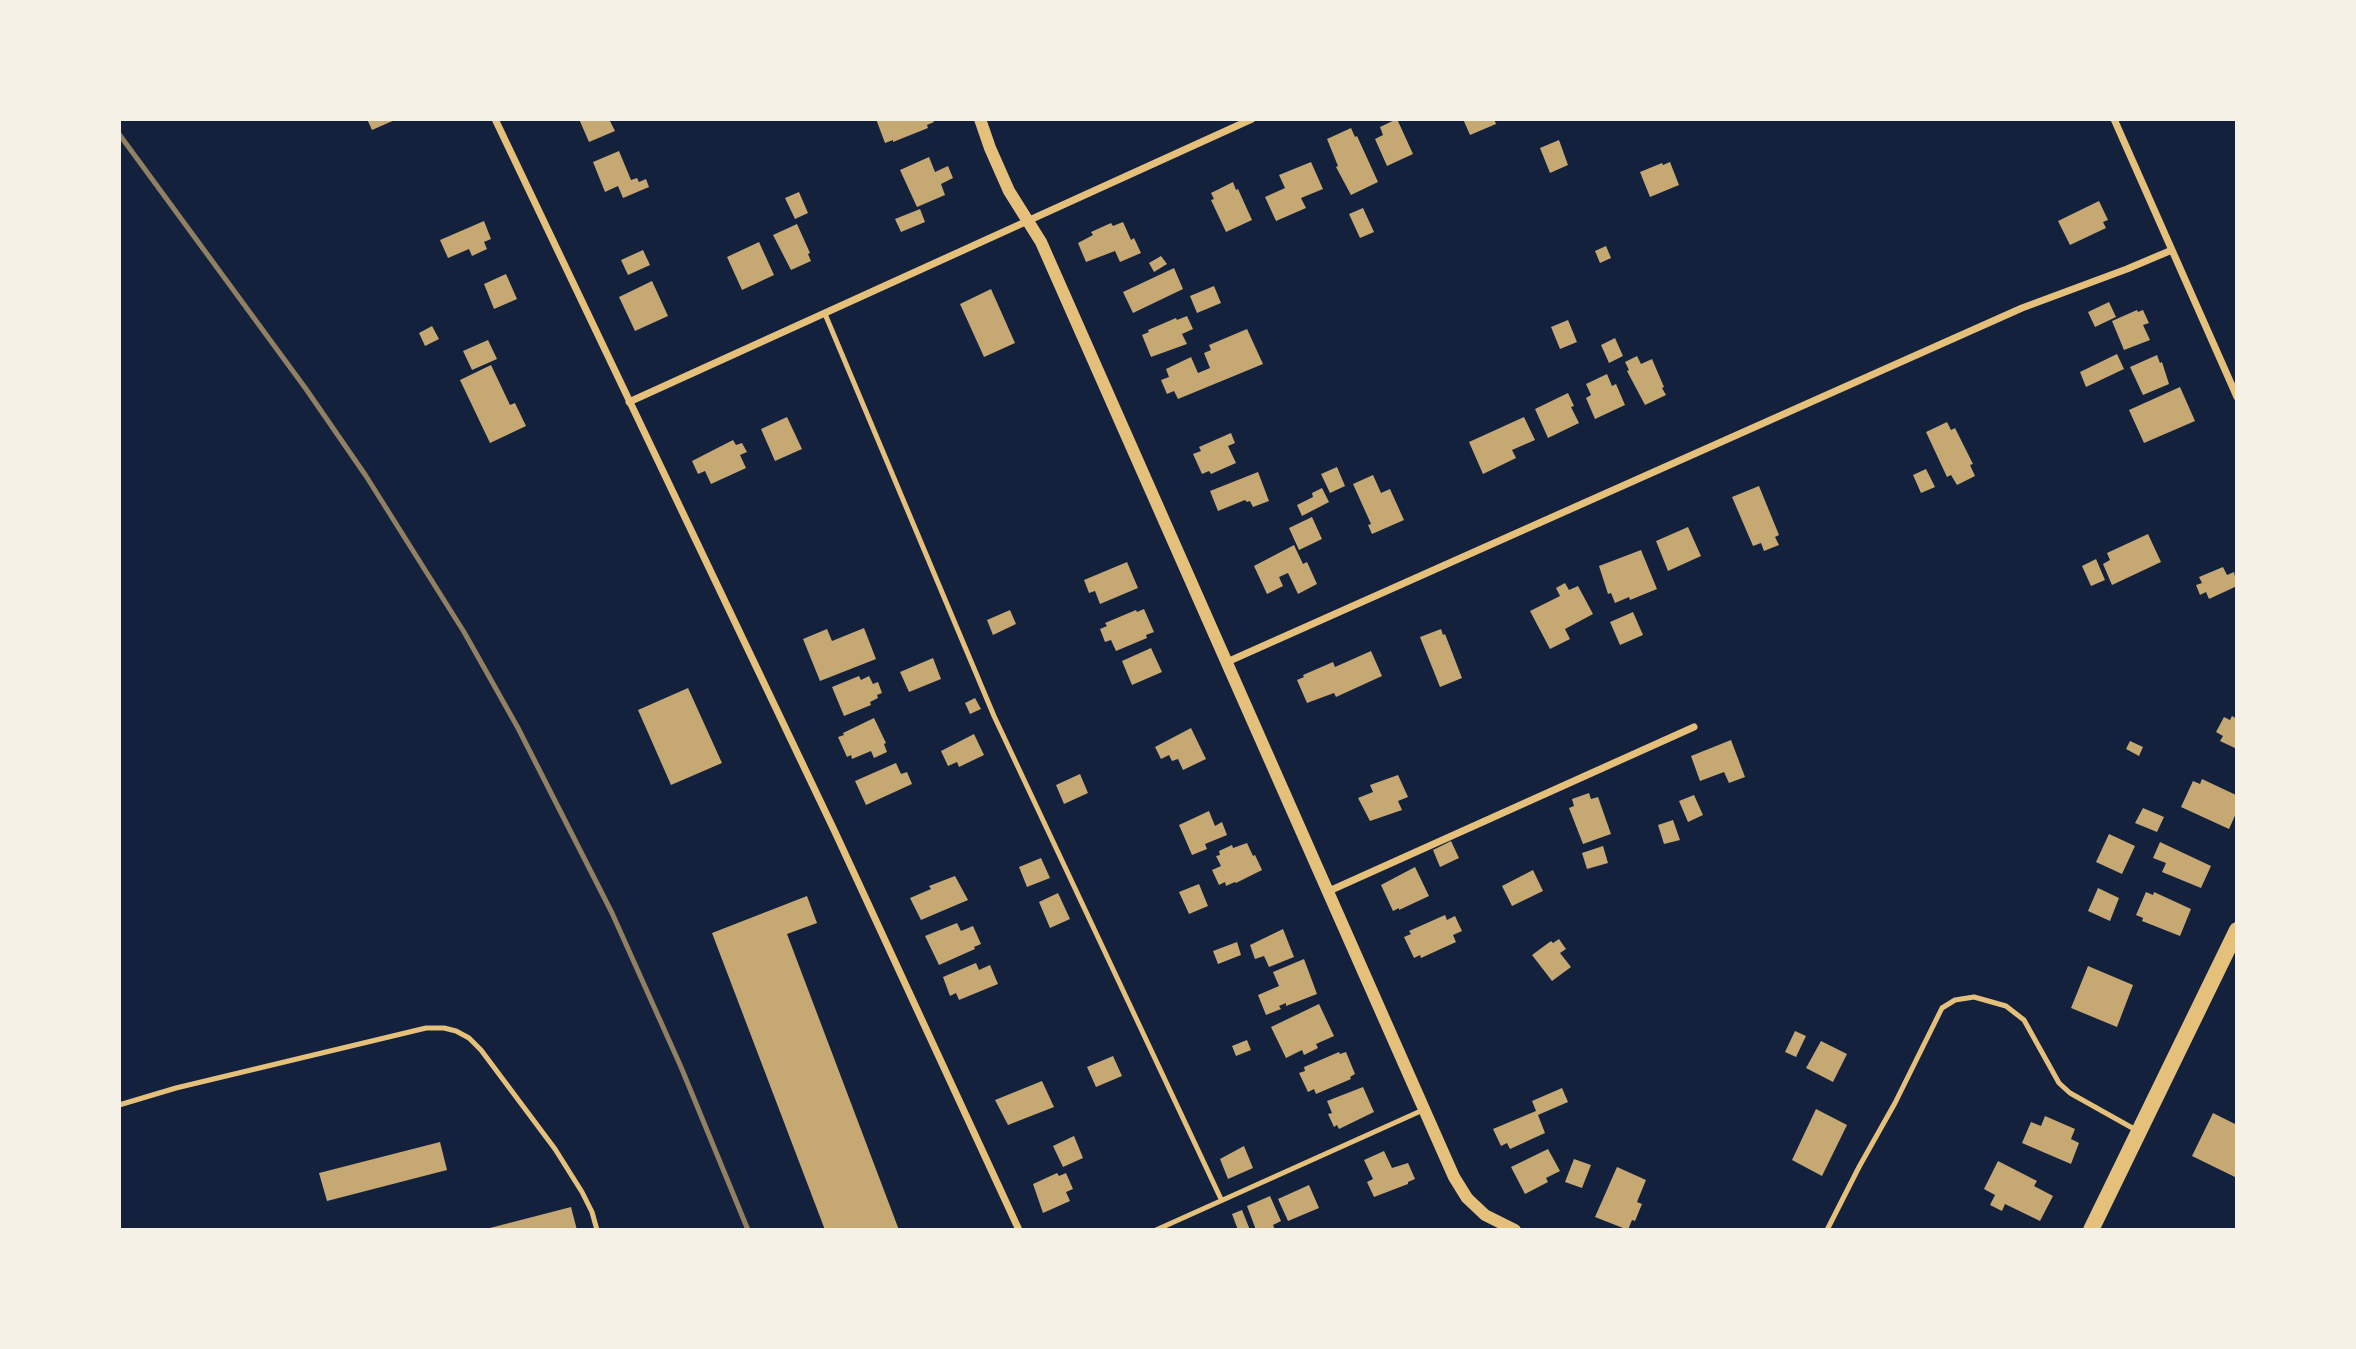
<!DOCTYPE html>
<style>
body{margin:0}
#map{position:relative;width:2356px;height:1349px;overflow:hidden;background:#14213d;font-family:Commissioner,sans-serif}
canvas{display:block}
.frame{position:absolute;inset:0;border:121px solid #f6f1e7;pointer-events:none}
</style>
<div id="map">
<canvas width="2356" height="1349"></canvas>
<div class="frame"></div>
</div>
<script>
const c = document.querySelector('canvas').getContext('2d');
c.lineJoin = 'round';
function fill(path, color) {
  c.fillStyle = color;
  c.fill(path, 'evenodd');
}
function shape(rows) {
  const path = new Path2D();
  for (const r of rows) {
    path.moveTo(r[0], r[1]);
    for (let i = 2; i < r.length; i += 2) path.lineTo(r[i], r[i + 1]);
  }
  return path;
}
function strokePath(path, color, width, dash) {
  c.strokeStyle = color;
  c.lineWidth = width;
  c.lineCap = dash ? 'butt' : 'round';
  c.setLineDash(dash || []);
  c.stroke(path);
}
const building = shape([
 [367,119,397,119,372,130],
 [579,119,609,119,615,131,589,142],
 [876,119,932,119,934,122,927,125,928,128,893,142,893,140,885,143],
 [1397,119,1413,154,1387,166,1375,139,1383,135,1380,127],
 [1463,119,1494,119,1496,124,1470,135],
 [1351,128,1355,137,1357,136,1378,182,1351,195,1336,167,1338,166,1327,139],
 [1559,140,1568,165,1550,173,1540,148],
 [619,151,631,180,637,178,639,182,646,179,649,187,623,198,618,186,605,192,593,162],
 [929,157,935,172,948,166,953,178,941,184,945,195,917,207,900,170],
 [1311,162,1323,189,1301,198,1306,208,1276,221,1265,197,1285,188,1279,175],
 [1670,162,1679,185,1650,197,1640,172,1662,163,1663,165],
 [1233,182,1236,190,1238,189,1252,220,1226,232,1211,200,1214,199,1211,193],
 [799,192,808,213,795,219,785,198],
 [2099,201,2108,220,2103,222,2106,228,2070,245,2058,221],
 [1363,208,1374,232,1360,238,1349,214],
 [920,209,925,222,901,232,895,219],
 [484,221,491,239,484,242,487,249,472,256,469,249,448,258,440,240],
 [1123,222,1131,240,1134,238,1141,253,1120,262,1115,251,1086,262,1078,243,1093,235,1091,232,1111,223,1113,226],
 [797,224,810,253,808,254,811,261,791,270,773,235],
 [759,242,774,275,742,290,727,257],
 [1606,246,1611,258,1600,263,1595,251],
 [643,250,650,265,628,275,621,260],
 [1161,256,1167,264,1154,272,1149,263],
 [1174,268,1183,289,1133,313,1123,292],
 [506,274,517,299,494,309,484,284],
 [652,281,668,316,635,331,619,297],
 [1214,286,1221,303,1197,313,1190,296],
 [991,289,1015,343,984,357,960,304],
 [2109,302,2116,317,2095,327,2088,312],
 [2137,310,2138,312,2143,310,2149,323,2143,325,2150,340,2124,350,2112,321],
 [1187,316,1193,329,1182,334,1187,344,1151,357,1142,335,1149,332,1148,330,1176,318,1177,320],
 [1568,320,1577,342,1560,349,1551,327],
 [432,326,439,339,425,346,419,333],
 [1247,329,1263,364,1178,399,1174,391,1167,394,1161,380,1169,377,1166,369,1191,357,1198,373,1210,368,1204,353,1211,350,1209,345],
 [1615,338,1623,356,1609,363,1601,345],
 [488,340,497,359,472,370,463,351],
 [2117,354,2124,369,2086,387,2080,372],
 [2157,355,2160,363,2162,362,2169,384,2143,395,2130,367],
 [1637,356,1641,364,1652,359,1664,387,1662,388,1666,395,1645,405,1627,371,1629,370,1625,362],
 [491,365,510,405,515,403,526,426,490,443,460,380],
 [1607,374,1612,386,1616,384,1625,405,1595,419,1586,398,1591,395,1586,384],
 [2180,387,2195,421,2144,443,2129,410],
 [1568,393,1574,406,1571,407,1579,423,1548,438,1535,409],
 [787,417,802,449,775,461,761,429],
 [1524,417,1535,440,1512,450,1516,458,1483,474,1469,442],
 [1947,422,1951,430,1955,428,1973,464,1970,465,1975,476,1957,485,1951,475,1947,477,1926,432],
 [1231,433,1235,443,1228,446,1236,463,1211,474,1209,471,1202,474,1193,454,1201,451,1199,447],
 [733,440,736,445,742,443,747,452,740,455,746,468,711,484,705,471,698,474,692,461],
 [1337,467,1345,486,1330,493,1321,474],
 [1926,469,1935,487,1921,493,1913,475],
 [1258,472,1269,501,1253,507,1250,501,1247,502,1245,500,1218,511,1210,491],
 [1373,475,1381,493,1390,489,1404,520,1372,534,1368,525,1371,524,1353,484],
 [1759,486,1779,535,1775,537,1779,545,1764,551,1761,543,1753,546,1732,497],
 [1322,488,1329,502,1302,516,1297,505,1313,497,1312,493],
 [1312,517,1322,539,1299,550,1289,528],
 [1688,527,1701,556,1668,571,1656,541],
 [2148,534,2161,562,2112,585,2103,564,2110,560,2107,553],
 [1294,545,1303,564,1307,562,1317,584,1298,594,1288,573,1279,577,1283,586,1267,594,1254,566],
 [1641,550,1657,589,1630,600,1629,597,1615,603,1611,593,1608,594,1599,566],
 [2096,559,2105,580,2091,586,2082,566],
 [1127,562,1138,588,1100,604,1095,591,1089,593,1084,580],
 [2223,567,2227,575,2234,572,2237,586,2209,599,2206,592,2200,595,2196,585,2202,583,2199,577],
 [1565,583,1569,590,1578,586,1593,614,1565,629,1570,639,1550,649,1530,611,1560,596,1556,588],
 [1144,609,1154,632,1146,635,1147,638,1116,651,1111,640,1105,642,1100,629,1107,626,1105,623,1136,610,1137,612],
 [1010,610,1016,624,993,635,987,620],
 [1633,612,1643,635,1620,645,1610,622],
 [864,628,876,659,820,681,803,639,827,629,832,641],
 [1441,629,1443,635,1445,634,1462,678,1440,687,1420,637],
 [1151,648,1162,672,1132,685,1122,661],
 [1371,651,1382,676,1336,697,1334,693,1307,703,1297,680,1304,677,1303,675,1333,662,1335,667],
 [933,658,941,679,909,692,900,672],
 [859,676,861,680,869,676,873,684,878,682,882,693,877,695,878,698,870,702,871,705,844,716,832,687],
 [688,688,722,763,671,785,638,710],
 [975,698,981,709,970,714,965,703],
 [2232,716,2237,719,2237,749,2220,741,2223,736,2216,732,2224,717,2230,720],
 [874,718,886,743,884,744,887,752,874,758,871,751,852,759,851,755,847,757,838,737,844,735,843,733],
 [1191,728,1206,759,1183,770,1178,759,1172,761,1169,755,1161,759,1155,747],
 [974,734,984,755,959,767,957,762,948,766,941,751],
 [1731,740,1745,777,1729,783,1724,772,1700,781,1691,756],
 [2130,741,2143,747,2139,756,2126,749],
 [896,763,901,774,907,772,912,784,866,805,855,781],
 [1080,774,1088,793,1064,804,1056,785],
 [1398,775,1408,797,1398,801,1402,810,1370,821,1358,798,1373,792,1370,785],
 [2202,779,2236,795,2237,811,2229,829,2181,807,2193,781,2200,784],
 [1589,793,1591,799,1598,797,1611,834,1583,844,1569,808,1574,806,1572,799],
 [1694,795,1703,815,1688,822,1679,801],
 [2143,808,2164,817,2157,832,2135,823],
 [1209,811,1215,826,1222,822,1227,835,1205,844,1207,849,1192,855,1179,825],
 [1673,820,1680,840,1664,844,1658,825],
 [2109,834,2135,846,2122,874,2096,862],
 [1451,841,1459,858,1440,867,1433,850],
 [2160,842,2211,866,2201,888,2162,872,2166,863,2153,858],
 [1247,843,1253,856,1255,855,1262,870,1236,883,1235,882,1226,886,1225,882,1219,885,1212,870,1221,866,1216,856,1220,855,1219,851,1232,845,1233,848],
 [1603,846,1608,863,1587,869,1582,853],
 [1041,858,1050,878,1027,887,1019,867],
 [1415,867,1429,896,1399,910,1399,908,1393,911,1381,885],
 [1533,870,1543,891,1512,906,1502,886],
 [955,876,968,900,921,920,910,898,931,889,929,886],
 [1199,884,1208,906,1189,914,1179,892],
 [2098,888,2119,898,2110,921,2088,911],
 [2146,892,2153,895,2154,892,2191,909,2180,936,2142,921,2143,918,2136,915],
 [1058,893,1070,919,1050,928,1039,902],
 [807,896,817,923,787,934,899,1230,825,1230,712,933],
 [1445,915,1447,920,1455,916,1462,931,1453,935,1456,942,1421,958,1420,955,1414,958,1404,937,1411,934,1409,931],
 [957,923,961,931,973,926,981,944,974,947,975,949,939,965,925,936],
 [1283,929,1294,957,1269,967,1264,956,1255,959,1250,945],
 [1559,939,1566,949,1560,953,1571,967,1552,981,1532,955,1551,941,1553,943],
 [1237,942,1241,955,1218,964,1213,951],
 [1304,959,1317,994,1286,1006,1286,1003,1279,1006,1281,1009,1266,1015,1258,995,1279,986,1273,972],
 [976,963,979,970,990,965,998,984,959,1000,956,993,950,996,943,977],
 [2088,966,2133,985,2117,1027,2071,1008],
 [1319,1004,1334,1036,1316,1044,1318,1048,1304,1055,1302,1050,1286,1058,1271,1027],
 [1795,1031,1806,1036,1796,1057,1785,1052],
 [1247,1040,1251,1050,1236,1056,1232,1046],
 [1821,1041,1847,1054,1833,1082,1806,1068],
 [1339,1052,1340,1054,1346,1052,1355,1074,1350,1077,1351,1079,1316,1094,1314,1089,1308,1092,1299,1073,1305,1071,1304,1067],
 [1113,1056,1122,1076,1096,1087,1087,1067],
 [1042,1081,1054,1107,1008,1125,995,1100],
 [1363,1087,1374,1112,1339,1129,1337,1125,1334,1127,1328,1114,1332,1113,1327,1101],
 [1562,1088,1568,1102,1538,1115,1545,1133,1510,1149,1507,1143,1501,1146,1493,1129,1536,1111,1532,1101],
 [1816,1109,1847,1125,1822,1176,1792,1160],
 [2213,1113,2237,1125,2237,1178,2192,1156],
 [2045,1116,2075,1129,2071,1139,2079,1143,2071,1164,2022,1143,2031,1122,2041,1126],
 [1074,1136,1083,1158,1063,1167,1053,1146],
 [440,1142,447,1170,327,1201,319,1173],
 [1244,1146,1253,1168,1228,1179,1220,1159],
 [1548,1149,1560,1171,1546,1178,1548,1182,1525,1194,1511,1167],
 [1384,1151,1392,1168,1408,1163,1415,1179,1408,1182,1408,1184,1374,1197,1367,1182,1373,1179,1364,1160],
 [1574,1159,1591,1165,1582,1188,1565,1182],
 [1998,1161,2037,1181,2034,1186,2053,1196,2040,1221,2005,1204,2002,1211,1990,1205,1995,1195,1984,1189],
 [1617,1167,1646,1180,1637,1202,1642,1204,1635,1221,1632,1220,1628,1230,1595,1217],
 [1057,1173,1059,1176,1066,1173,1073,1189,1066,1192,1070,1201,1043,1213,1033,1184],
 [1309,1185,1319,1208,1288,1221,1278,1199],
 [1270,1196,1281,1221,1273,1225,1275,1230,1256,1230,1247,1206],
 [571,1207,577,1230,486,1230,486,1229],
 [1242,1210,1250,1230,1238,1230,1232,1214]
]);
const service = shape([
 [825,314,994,716,1221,1199],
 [119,1105,176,1088,426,1028,444,1028,456,1031,469,1038,481,1050,555,1149,582,1192,592,1212,597,1230],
 [1156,1230,1423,1110],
 [1827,1230,1859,1167,1895,1103,1942,1008,1955,1000,1974,997,2006,1006,2024,1020,2059,1083,2070,1093,2136,1130]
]);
const minor = shape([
 [495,119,835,832,1019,1230],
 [2114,119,2237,397],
 [629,402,1252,119],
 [1227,662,2022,308,2127,269,2172,250],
 [1329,891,1694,727]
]);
const tertiary = shape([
 [980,119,990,148,1009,191,1041,242,1454,1177,1467,1198,1485,1215,1515,1230]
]);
const primary = shape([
 [2091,1230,2237,930]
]);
const rail = shape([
 [119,134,306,389,366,476,464,632,518,728,612,913,681,1067,748,1230]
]);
fill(building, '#c6a872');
strokePath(service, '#e5c07b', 5);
strokePath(minor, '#e5c07b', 7);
strokePath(tertiary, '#e5c07b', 12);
strokePath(primary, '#e5c07b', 16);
strokePath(rail, '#918062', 5);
</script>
